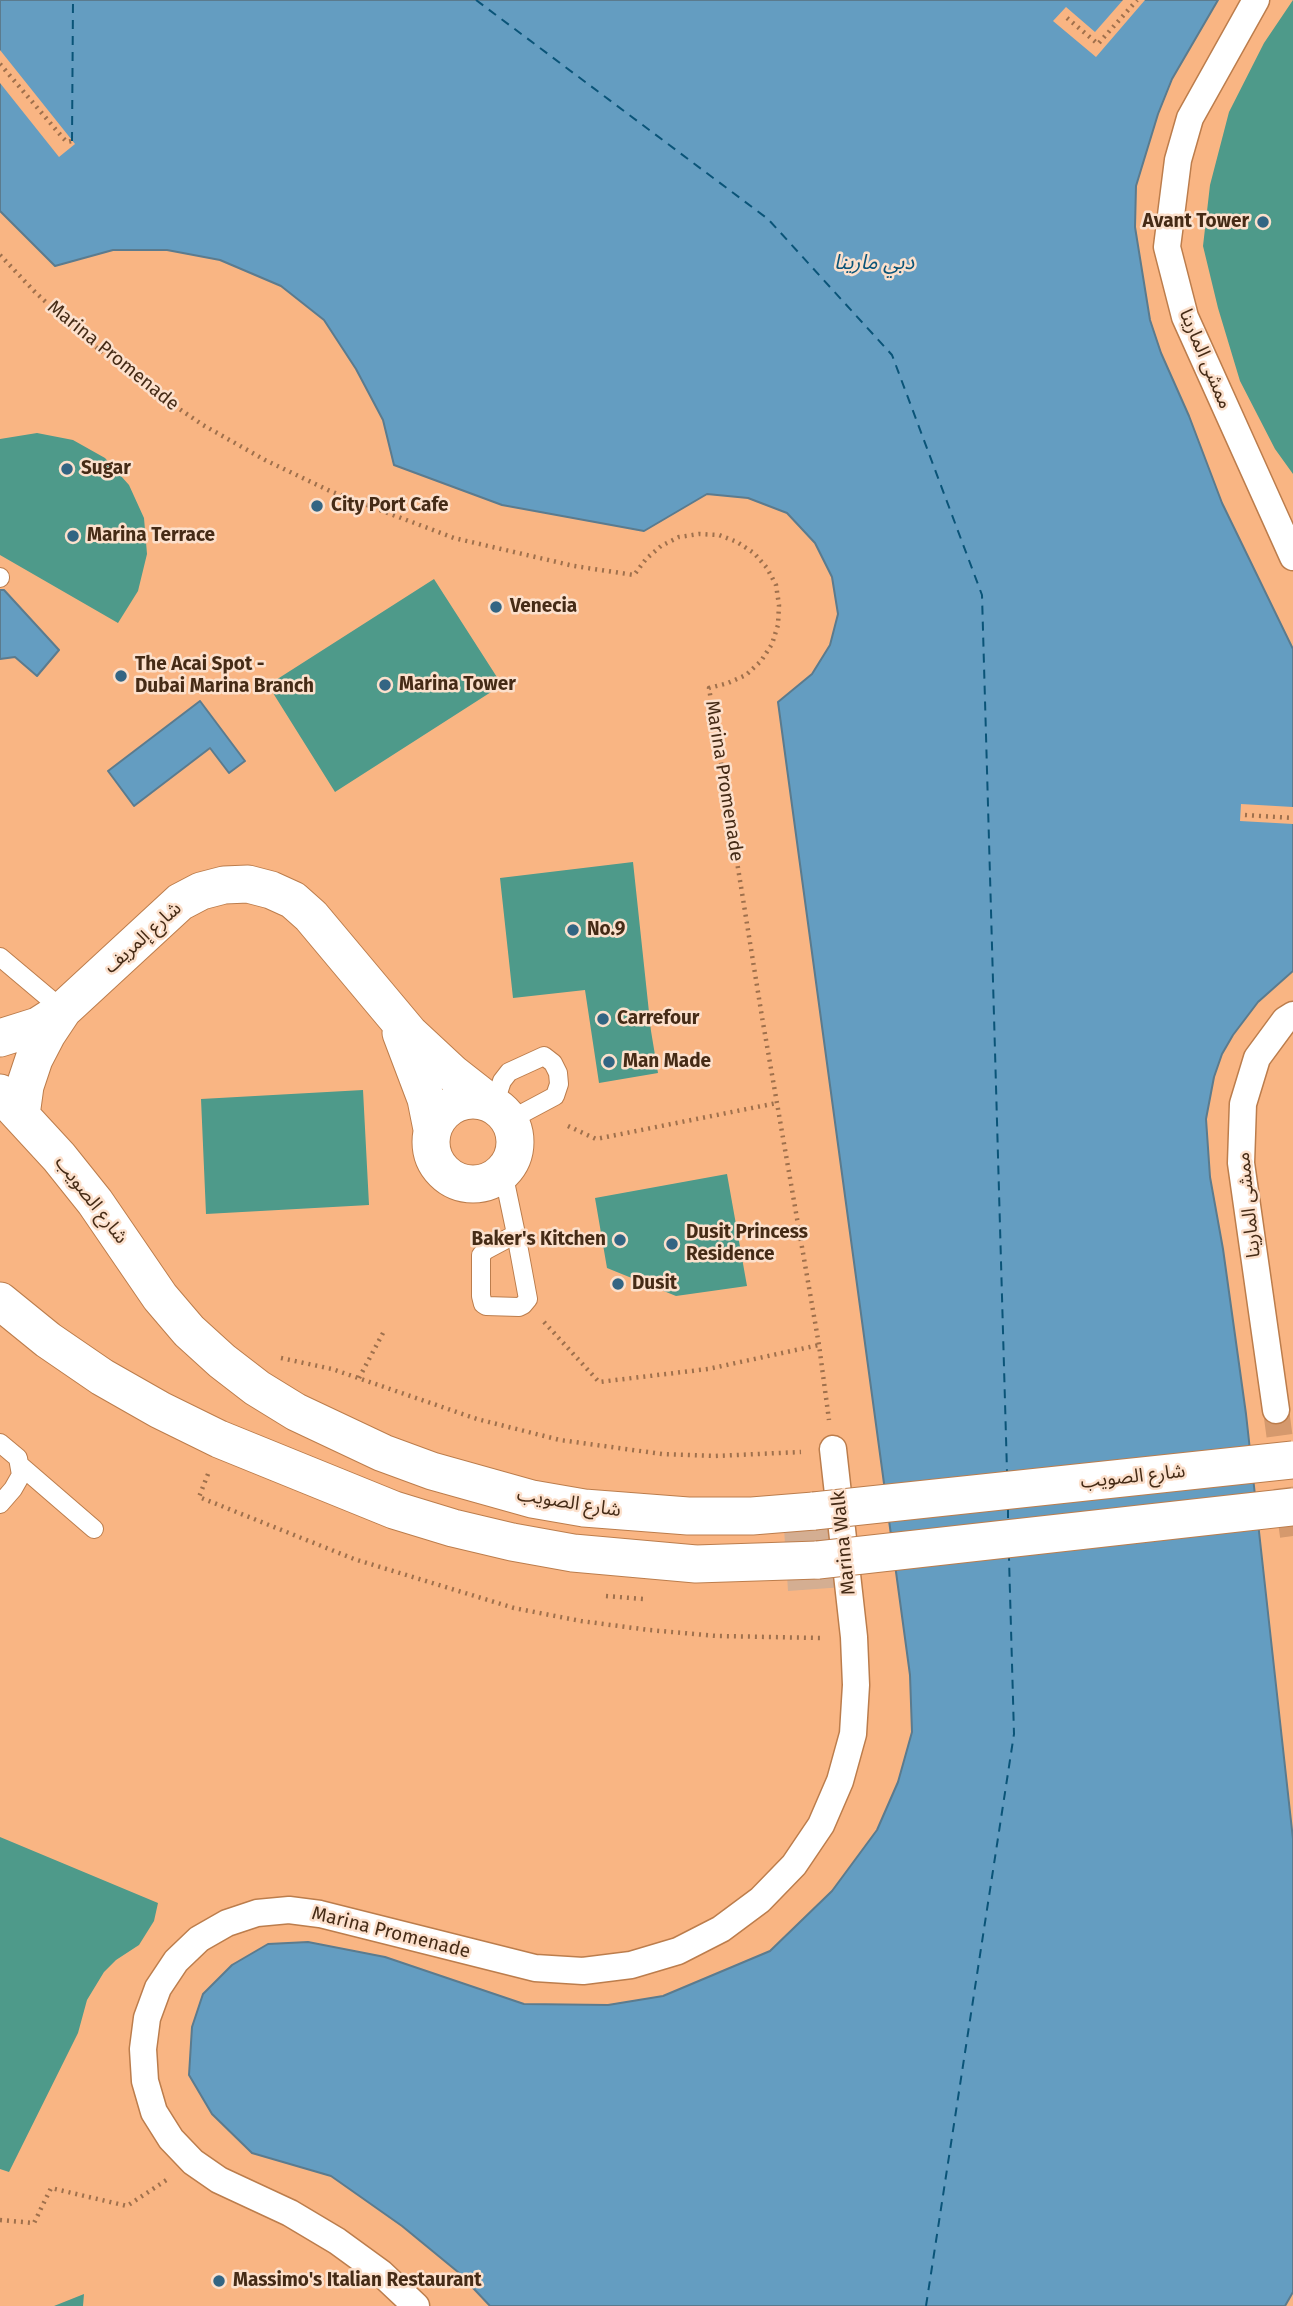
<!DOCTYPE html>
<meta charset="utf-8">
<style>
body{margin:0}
canvas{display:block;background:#f9b583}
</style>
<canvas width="1293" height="2306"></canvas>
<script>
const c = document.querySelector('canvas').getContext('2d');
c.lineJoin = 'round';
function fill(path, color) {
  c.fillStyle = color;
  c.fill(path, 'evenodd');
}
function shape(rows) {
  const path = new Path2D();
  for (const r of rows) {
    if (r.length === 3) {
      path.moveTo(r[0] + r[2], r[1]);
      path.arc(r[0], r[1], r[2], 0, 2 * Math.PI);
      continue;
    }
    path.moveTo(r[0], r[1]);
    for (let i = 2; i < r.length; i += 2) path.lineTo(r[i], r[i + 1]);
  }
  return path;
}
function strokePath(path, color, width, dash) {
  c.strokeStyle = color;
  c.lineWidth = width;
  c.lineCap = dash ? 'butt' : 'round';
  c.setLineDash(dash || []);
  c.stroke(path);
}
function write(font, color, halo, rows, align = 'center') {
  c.font = font + ' "Fira Sans","Noto Sans Arabic",sans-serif';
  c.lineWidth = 5;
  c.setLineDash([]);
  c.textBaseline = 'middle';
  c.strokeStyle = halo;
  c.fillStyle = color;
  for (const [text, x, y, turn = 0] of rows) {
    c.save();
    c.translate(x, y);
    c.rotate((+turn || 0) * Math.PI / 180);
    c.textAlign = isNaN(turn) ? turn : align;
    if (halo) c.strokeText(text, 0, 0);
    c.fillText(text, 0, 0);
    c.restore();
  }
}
const green = shape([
 [837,1491,844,1587,788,1591,782,1496]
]);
const water = shape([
 [0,0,1218,0,1172,79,1158,114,1136,186,1135,227,1150,320,1161,353,1189,416,1222,503,1293,649,1293,971,1258,1002,1233,1035,1222,1054,1214,1077,1206,1119,1210,1177,1223,1249,1246,1414,1293,1839,1293,2292,1285,2306,490,2306,458,2272,402,2226,331,2176,252,2153,212,2114,189,2075,192,2027,203,1994,232,1965,268,1944,308,1942,385,1957,524,2004,608,2005,663,1996,770,1951,832,1891,877,1830,898,1782,912,1732,910,1675,778,702,812,674,830,645,838,614,832,577,815,543,787,513,748,498,707,494,644,531,502,505,394,465,383,420,356,369,324,320,281,286,220,260,167,250,113,250,55,266,0,211,0,0],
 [0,590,4,590,59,650,37,676,15,657,0,659,0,590],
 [200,701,245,761,229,773,210,748,134,806,108,771,200,701]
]);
const pier = shape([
 [1123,0,1145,0,1096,57,1053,21,1066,7,1095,32],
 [0,50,75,144,59,157,0,83],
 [1241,804,1293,807,1293,824,1240,821]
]);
const ferry = shape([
 [476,0,768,219,892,355,982,595,1007,1472],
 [72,141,73,0],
 [1008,1509,1008,1521],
 [926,2306,1014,1734,1009,1558]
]);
const building = shape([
 [1293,0,1293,474,1275,449,1240,381,1218,308,1203,246,1210,185,1229,112,1264,43],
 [37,433,73,440,105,458,129,485,144,518,147,554,138,591,118,623,0,555,0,439],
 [434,579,502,685,335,792,268,685],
 [633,862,651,1031,658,1073,599,1083,585,990,513,998,500,878],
 [363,1090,369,1205,206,1214,201,1099],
 [727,1174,747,1286,676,1296,607,1268,595,1198],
 [0,1837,158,1903,154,1921,139,1945,116,1960,104,1972,87,2000,78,2033,9,2172,0,2169],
 [84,2294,83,2306,54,2306]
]);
const pedestrianTunnel = shape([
 [1276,1410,1293,1536]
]);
const path = shape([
 [1067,18,1098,44,1137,0],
 [0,64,63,138,67,142,72,141],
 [0,255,35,292,87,340,144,385,203,425,265,460,330,491,454,538,574,566,634,575,646,559,661,546,679,537,699,534,719,535,737,542,754,553,767,568,776,585,779,605,778,625,772,644,761,661,746,675,728,683,709,688,762,1017,819,1345,829,1420],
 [1245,815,1293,818],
 [568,1126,596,1139,777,1103],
 [544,1322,599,1382,708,1369,819,1345],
 [281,1358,332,1369,477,1419,560,1440,662,1454,715,1456,801,1452],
 [359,1378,383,1333],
 [208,1474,199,1497,354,1559,514,1608,581,1621,649,1630,717,1636,823,1638],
 [606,1596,643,1599],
 [0,2220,34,2223,51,2188,127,2206,168,2179]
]);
const service = shape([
 [0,578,0,577],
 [0,957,63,1010],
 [494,1105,502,1081,509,1072,544,1056,553,1063,558,1073,559,1084,555,1096,510,1120],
 [503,1172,516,1234,486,1250,481,1255,481,1296,483,1304,486,1306,519,1307,523,1305,528,1299,516,1234],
 [0,1443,18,1458,21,1475,13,1489,0,1504],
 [21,1466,94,1529]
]);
const pedestrian = shape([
 [1256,0,1190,118,1178,160,1167,247,1185,317,1293,557],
 [1276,1410,1241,1163,1243,1104,1257,1058,1285,1020,1293,1015],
 [416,2306,381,2273,337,2241,290,2213,219,2180,193,2162,171,2139,154,2112,145,2081,143,2049,147,2018,158,1988,176,1961,199,1939,227,1923,257,1913,289,1910,320,1914,535,1968,583,1971,631,1965,678,1951,721,1929,760,1900,794,1865,821,1825,840,1781,853,1734,856,1685,854,1637,833,1449]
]);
const minor = shape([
 [401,1033,426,1099,432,1129],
 [0,1038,38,1026,63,1010,180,902,201,891,224,885,248,884,271,890,293,900,311,916,409,1033,452,1073,489,1102],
 [0,1093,59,1157,95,1202,160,1297,189,1331,222,1361,257,1388,296,1412,383,1453,432,1471,532,1499,584,1508,688,1516,752,1516,814,1511],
 [473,1142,42],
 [21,1115,25,1086,34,1059,47,1034,63,1010],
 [0,1301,48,1340,102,1377,160,1410,219,1439,394,1510,453,1528,512,1542,573,1553,696,1564,818,1560]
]);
const minorBridge = shape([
 [814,1511,1293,1460],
 [818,1560,1293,1507]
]);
const markers = [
 [1263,222,7,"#336583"],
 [67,469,7,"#336583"],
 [317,506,7,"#336583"],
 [73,536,7,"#336583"],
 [496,607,7,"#336583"],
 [121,676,7,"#336583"],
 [385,685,7,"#336583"],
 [573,930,7,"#336583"],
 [603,1019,7,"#336583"],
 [609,1062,7,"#336583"],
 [620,1240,7,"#336583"],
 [672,1244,7,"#336583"],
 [618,1284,7,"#336583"],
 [219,2281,7,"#336583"]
];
const poiNames = [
 ["Avant Tower",1249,222,"right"],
 ["Sugar",81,469],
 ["City Port Cafe",331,506],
 ["Marina Terrace",87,536],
 ["Venecia",510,607],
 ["The Acai Spot -",135,665],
 ["Dubai Marina Branch",135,687],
 ["Marina Tower",399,685],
 ["No.9",587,930],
 ["Carrefour",617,1019],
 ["Man Made",623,1062],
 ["Dusit Princess",686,1233],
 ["Residence",686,1255],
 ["Baker's Kitchen",606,1240,"right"],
 ["Dusit",632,1284],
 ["Massimo's Italian Restaurant",233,2281]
];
const streetNames = [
 ["Marina Promenade",113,356,39],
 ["ممشى المارينا",1205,359,67],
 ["Marina Promenade",724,781,81],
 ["شارع إلمريف",143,938,-42],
 ["شارع الصويب",91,1200,52],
 ["ممشى المارينا",1249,1205,-96],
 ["شارع الصويب",1133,1477,-6],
 ["شارع الصويب",569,1503,9],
 ["Marina Walk",844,1543,-96],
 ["Marina Promenade",391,1933,14]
];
const waterNames = [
 ["دبي مارينا",874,263]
];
fill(green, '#d4ae92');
fill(water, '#649dc1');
strokePath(water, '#5b7b8e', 2);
fill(pier, '#f9b583');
strokePath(ferry, '#0a5478', 2, [9, 7]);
fill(building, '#4e9a8a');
strokePath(pedestrianTunnel, '#d5996d', 26, [26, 13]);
strokePath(service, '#bc7d4c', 20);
strokePath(pedestrian, '#bc7d4c', 29);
strokePath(minor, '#bc7d4c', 39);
strokePath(path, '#9f704c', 4.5, [2, 5]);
strokePath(service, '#fff', 18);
strokePath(pedestrian, '#fff', 26);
strokePath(minor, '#fff', 37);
strokePath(minorBridge, '#bc7d4c', 39, []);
strokePath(minorBridge, '#fff', 37);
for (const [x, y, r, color] of markers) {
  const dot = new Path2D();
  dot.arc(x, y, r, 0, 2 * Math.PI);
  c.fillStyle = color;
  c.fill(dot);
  strokePath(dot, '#fce0cc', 2.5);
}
write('bold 19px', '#452b16', '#fce0cc', poiNames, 'left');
write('19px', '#452b16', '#fce0cc', streetNames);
write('italic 21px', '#0a5478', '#fce0cc', waterNames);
</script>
